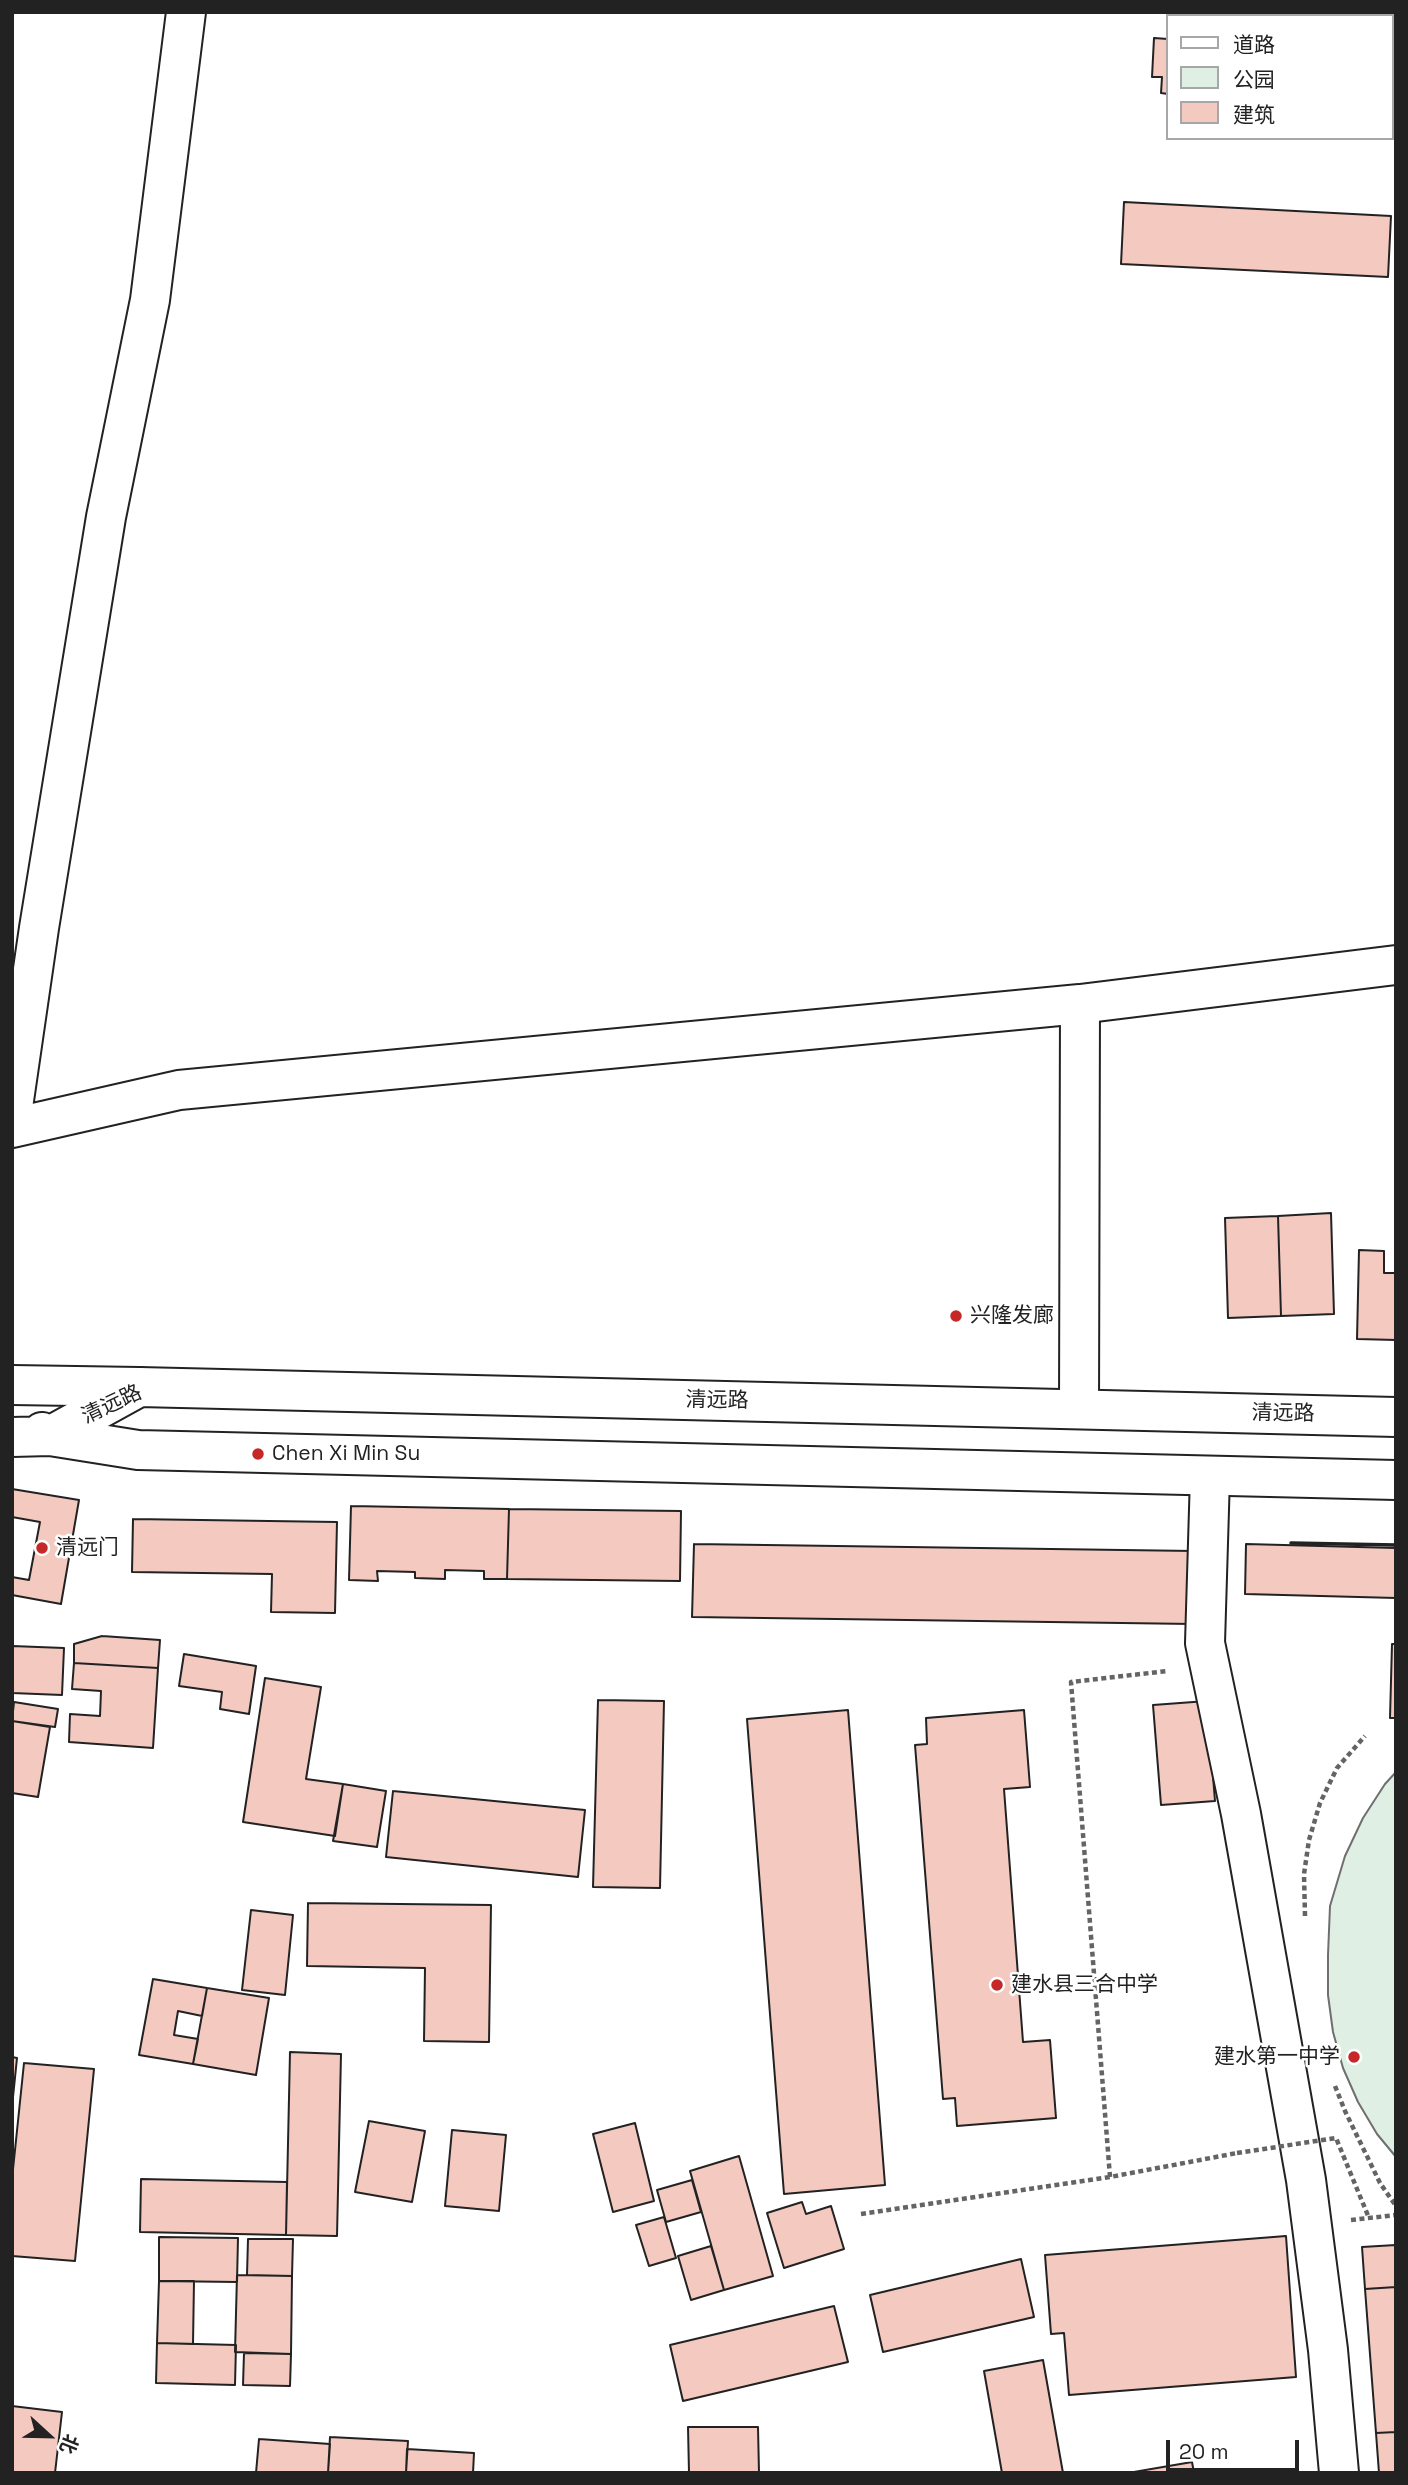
<!DOCTYPE html>
<meta charset="utf-8">
<style>
body{margin:0}
#map{position:relative;width:1408px;height:2485px;overflow:hidden;background:#fff;font-family:"Space Grotesk","Noto Sans SC",sans-serif}
canvas{display:block}
.frame{position:absolute;inset:0;border:14px solid #222;pointer-events:none}
.legend{position:absolute;left:1166px;top:14px;width:228px;height:126px;box-sizing:border-box;background:#fff;border:2px solid #a7a7a7;margin:0;padding:9px 12px;list-style:none;font-size:21px;color:#222}
.legend li{display:flex;align-items:center;gap:14px;height:35px}
.legend b{width:35px;border:2px solid #a7a7a7}
.north{position:absolute;left:14px;top:2401px;width:70px;height:70px;-webkit-text-stroke:5px #fff;paint-order:stroke;rotate:112deg;font-size:19px;font-weight:700;line-height:28px;text-align:center;color:#222}
.north::after{content:'';display:block;margin:auto;width:24px;height:32px;background:#222;clip-path:polygon(50% 0,100% 100%,50% 72%,0 100%)}
.scale{position:absolute;left:1166px;top:2440px;width:133px;height:32px;box-sizing:border-box;border:4px solid #222;border-top:0;padding-left:9px;font-size:21px;line-height:24px;white-space:nowrap;color:#222;-webkit-text-stroke:5px #fff;paint-order:stroke}
</style>
<div id="map">
<canvas width="1408" height="2485"></canvas>
<div class="frame"></div>
<ul class="legend">
<li><b style="height:9px;background:#fff"></b>道路</li>
<li><b style="height:19px;background:#e0efe3"></b>公园</li>
<li><b style="height:19px;background:#f3c9c0"></b>建筑</li>
</ul>
<div class="north">北</div>
<div class="scale">20 m</div>
</div>
<script>
const c = document.querySelector('canvas').getContext('2d');
c.lineJoin = 'round';
function fill(path, color) {
  c.fillStyle = color;
  c.fill(path, 'evenodd');
}
function shape(rows) {
  const path = new Path2D();
  for (const r of rows) {
    path.moveTo(r[0], r[1]);
    for (let i = 2; i < r.length; i += 2) path.lineTo(r[i], r[i + 1]);
  }
  return path;
}
function strokePath(path, color, width, dash) {
  c.strokeStyle = color;
  c.lineWidth = width;
  c.lineCap = dash ? 'butt' : 'round';
  c.setLineDash(dash || []);
  c.stroke(path);
}
function write(font, color, halo, rows, align = 'center') {
  c.font = font + ' "Space Grotesk","Noto Sans SC",sans-serif';
  c.lineWidth = 5;
  c.setLineDash([]);
  c.textBaseline = 'middle';
  c.strokeStyle = halo;
  c.fillStyle = color;
  for (const [text, x, y, turn = 0] of rows) {
    c.save();
    c.translate(x, y);
    c.rotate((+turn || 0) * Math.PI / 180);
    c.textAlign = isNaN(turn) ? turn : align;
    if (halo) c.strokeText(text, 0, 0);
    c.fillText(text, 0, 0);
    c.restore();
  }
}
const green = shape([
 [1396,1772,1396,2157,1377,2134,1358,2102,1343,2068,1333,2032,1328,1995,1328,1955,1330,1906,1345,1856,1363,1818,1385,1784,1396,1772]
]);
const building = shape([
 [1154,38,1168,39,1168,94,1161,93,1162,77,1152,77,1154,38],
 [1392,41,1395,41,1396,105,1392,105,1392,41],
 [1124,202,1391,216,1388,277,1121,264,1124,202],
 [1331,1213,1334,1314,1281,1316,1278,1216,1331,1213],
 [1278,1216,1281,1316,1228,1318,1225,1218,1278,1216],
 [1359,1250,1384,1251,1384,1273,1396,1273,1396,1340,1357,1339,1359,1250],
 [12,1489,79,1500,61,1604,12,1595,12,1489],
 [351,1506,509,1509,507,1579,484,1579,484,1571,445,1570,445,1579,415,1578,415,1572,377,1571,378,1581,349,1580,351,1506],
 [509,1509,681,1511,680,1581,507,1579,509,1509],
 [12,1517,40,1522,29,1580,12,1577,12,1517],
 [133,1519,337,1522,335,1613,271,1612,272,1574,132,1572,133,1519],
 [694,1544,1194,1551,1193,1624,692,1617,694,1544],
 [1246,1544,1396,1548,1396,1598,1245,1594,1246,1544],
 [102,1636,160,1640,158,1668,74,1663,74,1644,102,1636],
 [1392,1644,1396,1644,1396,1718,1390,1718,1392,1644],
 [12,1646,64,1648,62,1695,12,1693,12,1646],
 [184,1654,256,1666,249,1714,220,1709,222,1692,179,1686,184,1654],
 [74,1663,158,1668,153,1748,69,1742,70,1714,100,1716,101,1691,72,1689,74,1663],
 [265,1678,321,1687,306,1779,343,1784,335,1836,243,1822,265,1678],
 [598,1700,664,1701,660,1888,593,1887,598,1700],
 [1207,1701,1215,1801,1161,1805,1153,1705,1207,1701],
 [14,1702,58,1709,55,1727,12,1721,14,1702],
 [848,1710,885,2185,784,2194,747,1719,848,1710],
 [1024,1710,1030,1787,1004,1789,1023,2042,1050,2040,1056,2118,957,2126,955,2098,943,2099,915,1745,927,1744,926,1718,1024,1710],
 [12,1721,50,1727,38,1797,12,1793,12,1721],
 [343,1784,386,1791,377,1847,333,1841,343,1784],
 [393,1791,585,1810,578,1877,386,1857,393,1791],
 [308,1903,491,1905,489,2042,424,2041,425,1968,307,1966,308,1903],
 [251,1910,293,1915,285,1995,242,1990,251,1910],
 [153,1979,207,1988,202,2016,178,2011,174,2035,198,2039,193,2064,139,2055,153,1979],
 [207,1988,269,1998,256,2075,193,2064,207,1988],
 [290,2052,341,2054,337,2236,286,2235,290,2052],
 [12,2057,17,2058,12,2107,12,2057],
 [24,2063,94,2069,75,2261,12,2256,12,2179,24,2063],
 [369,2121,425,2131,412,2202,355,2192,369,2121],
 [635,2123,654,2201,613,2212,593,2134,635,2123],
 [452,2130,506,2135,499,2211,445,2206,452,2130],
 [739,2156,773,2276,724,2290,690,2171,739,2156],
 [141,2179,287,2182,286,2235,140,2232,141,2179],
 [692,2180,701,2212,666,2222,657,2190,692,2180],
 [802,2202,806,2214,831,2206,844,2249,784,2268,767,2213,802,2202],
 [664,2217,676,2258,649,2266,636,2225,664,2217],
 [1286,2236,1296,2377,1069,2395,1064,2333,1051,2334,1045,2255,1286,2236],
 [159,2237,238,2238,237,2282,159,2281,159,2237],
 [248,2239,293,2239,292,2276,247,2275,248,2239],
 [1396,2245,1396,2287,1365,2289,1362,2247,1396,2245],
 [711,2246,724,2290,691,2300,678,2256,711,2246],
 [1021,2259,1034,2317,883,2352,870,2295,1021,2259],
 [237,2275,292,2276,291,2354,235,2352,237,2275],
 [159,2281,194,2281,193,2344,157,2343,159,2281],
 [1396,2287,1396,2432,1376,2433,1365,2289,1396,2287],
 [834,2306,848,2362,683,2401,670,2345,834,2306],
 [157,2343,236,2345,235,2385,156,2383,157,2343],
 [244,2353,291,2354,290,2386,243,2385,244,2353],
 [1043,2360,1063,2473,1002,2473,984,2371,1043,2360],
 [12,2406,62,2412,55,2473,12,2473,12,2406],
 [688,2427,758,2427,759,2473,689,2473,688,2427],
 [1396,2432,1396,2473,1379,2473,1376,2433,1396,2432],
 [330,2437,408,2441,406,2473,328,2473,330,2437],
 [259,2439,330,2444,328,2473,256,2473,259,2439],
 [407,2449,474,2453,473,2473,406,2473,407,2449],
 [1192,2462,1194,2473,1128,2473,1192,2462]
]);
const path = shape([
 [1305,1916,1304,1874,1309,1840,1320,1803,1337,1768,1365,1736],
 [1335,2086,1345,2111,1380,2183,1396,2206],
 [1110,2177,1071,1682,1167,1671],
 [861,2214,1110,2177,1237,2153],
 [1351,2220,1396,2215]
]);
const minor = shape([
 [12,1114,39,928,106,517,150,300,186,12],
 [12,1128,179,1090,1080,1004,1396,965],
 [1079,1409,1080,1004],
 [1210,1476,1205,1643,1241,1814,1306,2180,1328,2350,1339,2473]
]);
const tertiary = shape([
 [12,1385,139,1387]
]);
const secondary = shape([
 [42,1432,50,1436,138,1450,1396,1480],
 [12,1437,50,1436,139,1387,1396,1417]
]);
const pathBridge = shape([
 [1237,2153,1336,2138,1369,2218]
]);
const wall = shape([
 [1291,1543,1396,1545]
]);
const markers = [
 [956,1316,7,"#c62828"],
 [258,1454,7,"#c62828"],
 [42,1548,7,"#c62828"],
 [997,1985,7,"#c62828"],
 [1354,2057,7,"#c62828"]
];
const poiNames = [
 ["兴隆发廊",970,1316],
 ["Chen Xi Min Su",272,1454],
 ["清远门",56,1548],
 ["建水县三合中学",1011,1985],
 ["建水第一中学",1340,2057,"right"]
];
const streetNames = [
 ["清远路",717,1401,1],
 ["清远路",112,1405,-25],
 ["清远路",1283,1414,1]
];
fill(green, '#e0efe3');
strokePath(green, '#6f6f6f', 2);
fill(building, '#f3c9c0');
strokePath(building, '#222', 2);
strokePath(minor, '#222', 42);
strokePath(tertiary, '#222', 42);
strokePath(secondary, '#222', 42);
strokePath(path, '#646464', 4.5, [5, 3.5]);
strokePath(minor, '#fff', 38);
strokePath(tertiary, '#fff', 38);
strokePath(secondary, '#fff', 38);
strokePath(pathBridge, '#646464', 4.5, [5, 3.5]);
strokePath(wall, '#222', 3.5);
for (const [x, y, r, color] of markers) {
  const dot = new Path2D();
  dot.arc(x, y, r, 0, 2 * Math.PI);
  c.fillStyle = color;
  c.fill(dot);
  strokePath(dot, '#fff', 2.5);
}
write('21px', '#222', '#fff', poiNames, 'left');
write('21px', '#222', '#fff', streetNames);
</script>
